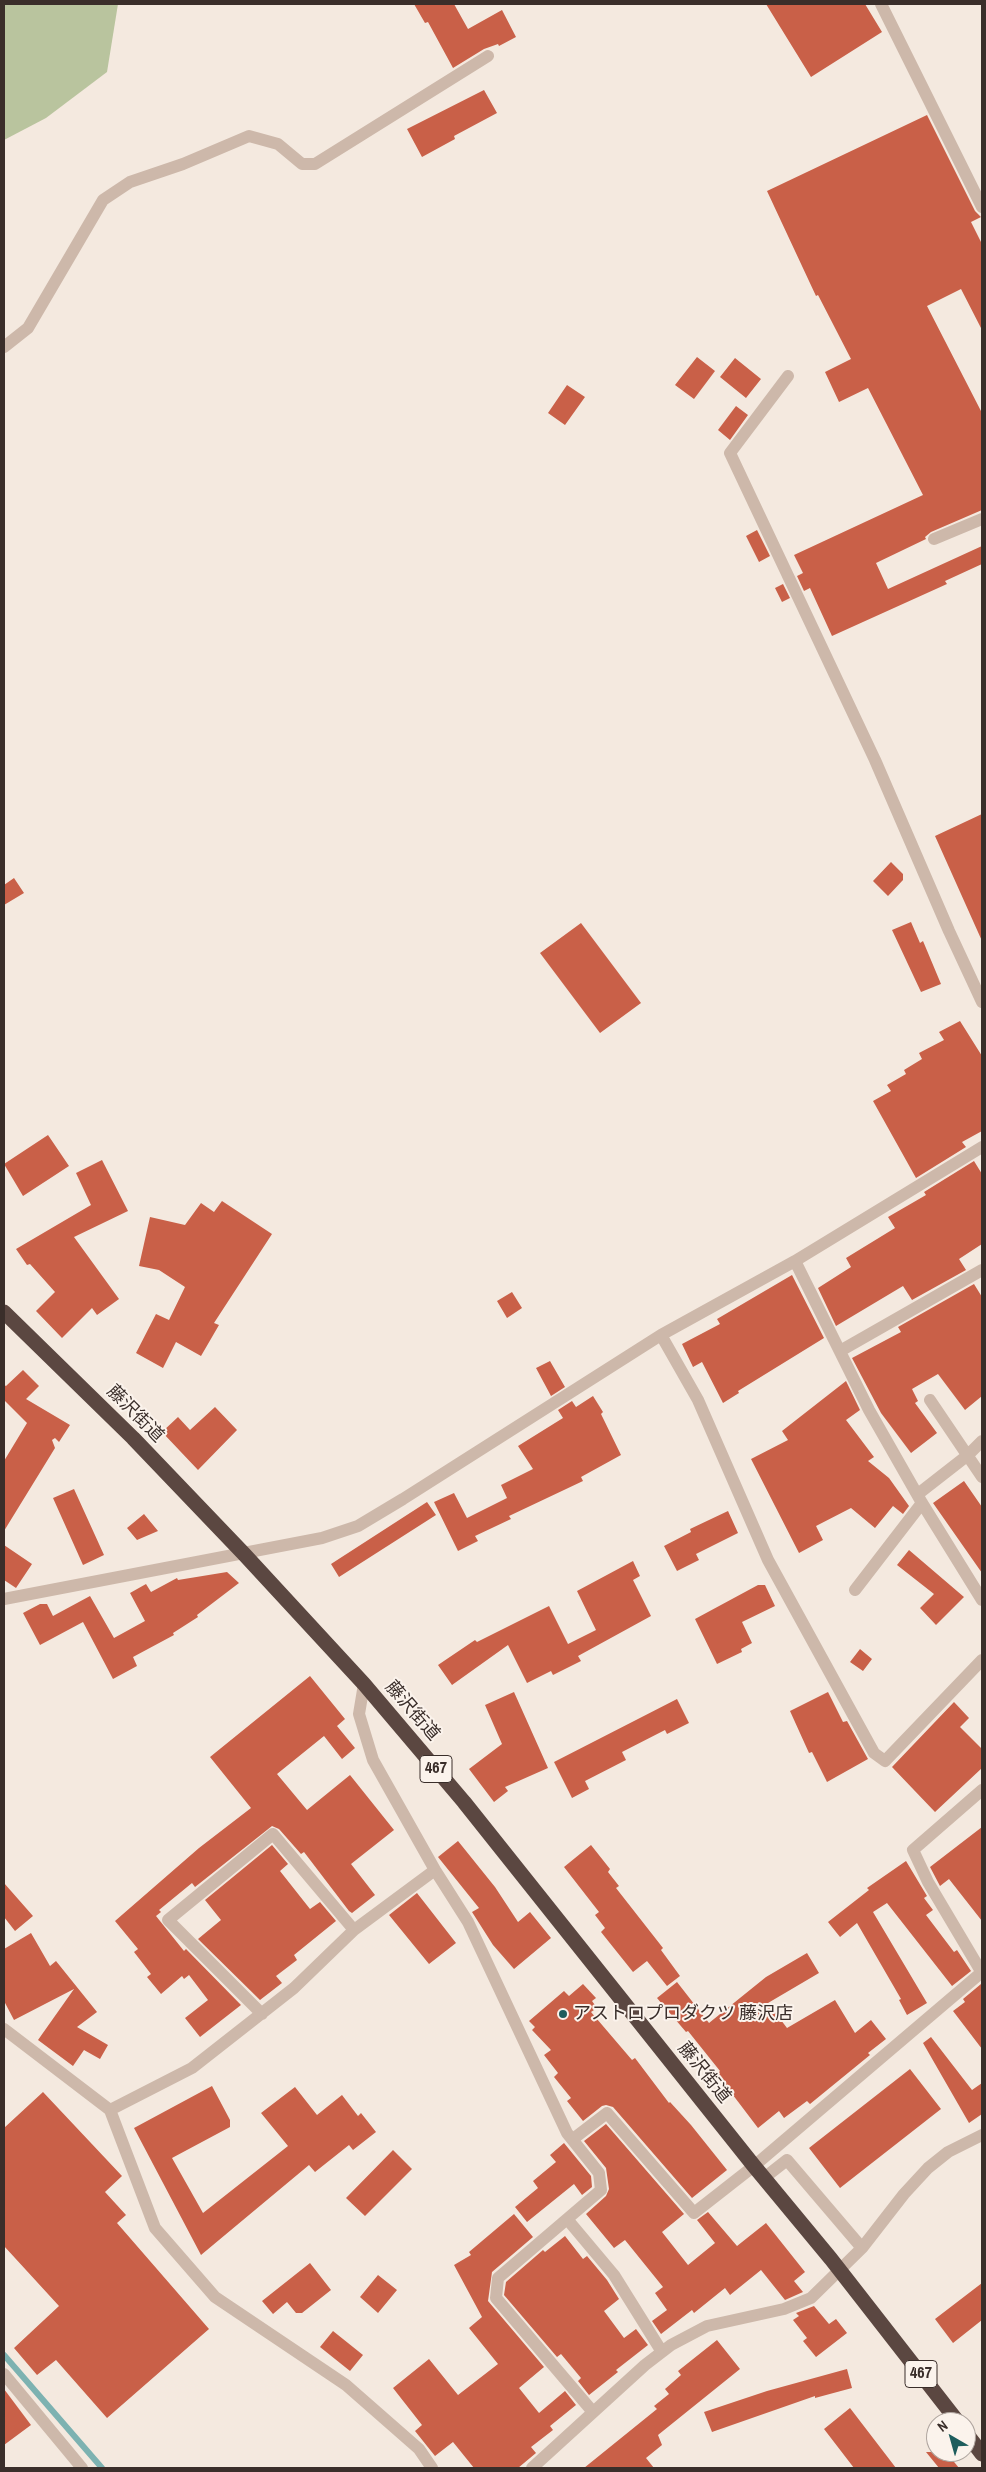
<!DOCTYPE html>
<meta charset="utf-8">
<style>
body{margin:0}
#map{position:relative;width:986px;height:2472px;overflow:hidden;background:#f4e9df;font-family:"Archivo Narrow",sans-serif}
canvas{display:block}
.frame{position:absolute;inset:0;border:5px solid #3a2e2a;pointer-events:none}
.north{position:absolute;left:926px;top:2412px;width:50px;height:50px;box-sizing:border-box;background:#fbf3ec;border:1px solid #aea49e;border-radius:50%;rotate:322deg;font-size:14px;font-weight:700;line-height:20px;text-align:center;color:#3a2e2a}
.north::after{content:'';display:block;margin:auto;width:18px;height:22px;background:#1e5d5d;clip-path:polygon(50% 0,100% 100%,50% 72%,0 100%)}
</style>
<div id="map">
<canvas width="986" height="2472"></canvas>
<div class="frame"></div>
<div class="north">N</div>
</div>
<script>
const c = document.querySelector('canvas').getContext('2d');
c.lineJoin = 'round';
function fill(path, color) {
  c.fillStyle = color;
  c.fill(path, 'evenodd');
}
function shape(rows) {
  const path = new Path2D();
  for (const r of rows) {
    path.moveTo(r[0], r[1]);
    for (let i = 2; i < r.length; i += 2) path.lineTo(r[i], r[i + 1]);
  }
  return path;
}
function strokePath(path, color, width, dash) {
  c.strokeStyle = color;
  c.lineWidth = width;
  c.lineCap = dash ? 'butt' : 'round';
  c.setLineDash(dash || []);
  c.stroke(path);
}
function write(font, color, halo, rows, align = 'center') {
  c.font = font + ' "Archivo Narrow","Noto Sans JP",sans-serif';
  c.lineWidth = 4;
  c.setLineDash([]);
  c.textBaseline = 'middle';
  c.strokeStyle = halo;
  c.fillStyle = color;
  for (const [text, x, y, turn = 0] of rows) {
    c.save();
    c.translate(x, y);
    c.rotate((+turn || 0) * Math.PI / 180);
    c.textAlign = isNaN(turn) ? turn : align;
    if (halo) c.strokeText(text, 0, 0);
    c.fillText(text, 0, 0);
    c.restore();
  }
}
const green = shape([
 [4,4,118,4,107,72,46,118,4,140]
]);
const stream = shape([
 [4,2355,102,2468]
]);
const building = shape([
 [414,4,454,4,468,29,502,10,516,37,499,46,498,44,484,49,453,68,428,22,425,23],
 [766,4,865,4,882,32,811,77],
 [484,90,497,113,454,136,455,139,422,157,407,129],
 [927,115,975,211,981,217,971,222,982,244,982,330,961,289,927,306,982,413,982,510,931,532,925,537,926,539,876,563,888,589,982,546,982,564,945,581,947,584,832,636,810,588,804,591,797,576,803,573,794,555,923,495,868,388,839,402,825,372,851,359,818,295,816,296,767,191],
 [697,357,715,371,694,399,675,385],
 [735,358,761,379,746,398,720,377],
 [567,385,585,397,565,425,548,413],
 [736,406,748,415,730,440,718,430],
 [757,530,770,556,759,562,746,536],
 [783,584,790,598,782,602,775,588],
 [982,814,982,941,935,836],
 [891,862,903,874,903,880,888,896,873,881],
 [14,878,24,893,4,905,4,885],
 [911,922,920,943,923,941,941,984,921,992,892,930],
 [581,923,641,1003,600,1033,540,953],
 [960,1021,982,1056,982,1131,962,1142,966,1147,916,1178,873,1101,891,1091,887,1085,906,1074,904,1070,922,1059,919,1053,944,1040,939,1032],
 [48,1135,69,1166,23,1196,4,1164],
 [102,1160,128,1211,74,1237,119,1299,97,1315,92,1308,62,1338,36,1311,55,1292,30,1264,27,1265,16,1249,91,1205,76,1173],
 [974,1161,982,1174,982,1244,959,1259,966,1270,912,1300,903,1286,836,1326,818,1288,851,1267,846,1258,895,1228,888,1217,926,1195,924,1192],
 [222,1201,272,1234,214,1323,219,1325,201,1356,176,1342,163,1368,136,1353,156,1314,169,1320,185,1287,159,1270,139,1266,150,1217,185,1225,201,1203,214,1212],
 [792,1275,824,1338,738,1391,739,1393,723,1403,702,1362,693,1367,682,1344,720,1324,717,1319],
 [974,1284,982,1297,982,1396,965,1410,938,1374,912,1389,918,1401,915,1403,937,1433,911,1453,881,1413,852,1358,901,1332,898,1327],
 [512,1292,522,1308,507,1318,497,1301],
 [550,1361,565,1387,551,1396,536,1368],
 [23,1370,39,1386,26,1399,70,1425,59,1442,55,1438,52,1440,55,1448,4,1531,4,1461,27,1423,4,1400,4,1385,6,1386],
 [846,1381,860,1410,846,1420,874,1457,868,1461,889,1478,909,1506,903,1514,893,1506,875,1528,851,1508,816,1526,823,1540,799,1553,751,1459,788,1440,782,1431],
 [593,1396,603,1412,601,1414,621,1455,581,1477,583,1481,509,1516,511,1519,475,1536,478,1541,458,1551,434,1502,454,1493,467,1518,507,1498,501,1485,533,1469,518,1446,563,1418,558,1410,572,1401,576,1407],
 [215,1407,237,1430,198,1470,162,1432,178,1417,190,1430],
 [964,1481,982,1507,982,1573,933,1503],
 [74,1489,104,1555,83,1565,53,1498],
 [427,1502,436,1515,339,1577,331,1564],
 [728,1511,738,1533,696,1554,699,1560,677,1571,664,1546,691,1532,690,1529],
 [144,1514,158,1531,137,1540,127,1528],
 [4,1545,32,1564,16,1588,4,1580],
 [909,1550,964,1597,936,1625,920,1608,934,1594,897,1565],
 [633,1561,640,1576,633,1580,651,1616,578,1656,581,1661,553,1675,551,1671,527,1683,508,1645,452,1685,438,1665,475,1640,477,1642,549,1606,568,1644,596,1630,577,1591],
 [227,1572,239,1583,197,1615,198,1617,173,1633,174,1635,133,1657,137,1666,113,1679,83,1622,40,1645,23,1613,40,1604,47,1604,53,1616,90,1596,114,1638,145,1621,130,1593,146,1584,151,1592,177,1578,178,1580],
 [758,1585,765,1585,775,1606,742,1622,752,1643,741,1649,742,1652,717,1664,695,1619],
 [860,1649,872,1659,863,1671,850,1662],
 [310,1676,345,1719,337,1726,355,1748,342,1759,324,1736,277,1774,307,1810,350,1775,394,1830,351,1864,375,1895,352,1913,349,1911,304,1852,301,1854,279,1829,272,1826,195,1887,192,1883,159,1910,161,1912,156,1916,184,1951,186,1949,241,2005,200,2037,185,2018,208,2000,189,1975,184,1979,182,1976,161,1994,147,1977,151,1974,134,1952,138,1949,115,1921,199,1848,251,1808,210,1757],
 [514,1692,548,1768,505,1787,508,1791,494,1802,469,1769,502,1744,485,1705],
 [828,1692,843,1722,847,1721,868,1759,827,1782,812,1752,809,1753,790,1711],
 [677,1699,689,1723,667,1734,665,1730,622,1752,626,1760,585,1781,589,1789,572,1798,554,1762],
 [954,1702,969,1718,960,1727,982,1749,982,1768,935,1812,892,1767],
 [982,1827,982,1921,949,1879,940,1886,930,1867],
 [458,1841,495,1887,518,1922,530,1912,551,1938,514,1969,493,1945,472,1912,479,1908,438,1857],
 [272,1845,288,1864,280,1871,310,1909,320,1902,336,1921,294,1955,297,1960,276,1976,282,1983,260,2000,198,1939,221,1920,205,1900],
 [591,1845,610,1869,608,1872,619,1886,616,1888,663,1948,661,1950,680,1976,667,1986,647,1961,633,1972,601,1932,605,1928,595,1915,599,1912,564,1867],
 [906,1861,927,1896,924,1898,933,1910,926,1915,954,1952,957,1950,971,1971,952,1986,887,1903,873,1912,927,2003,907,2015,899,2000,901,1999,857,1923,840,1937,828,1922,869,1890,867,1888],
 [4,1883,33,1916,15,1931,4,1917],
 [417,1893,456,1943,429,1964,389,1915],
 [31,1933,50,1966,56,1961,97,2012,77,2027,108,2045,100,2059,84,2050,73,2066,38,2040,74,1989,14,2020,4,2001,4,1949],
 [807,1953,819,1973,768,2003,787,2028,835,2000,855,2033,871,2020,886,2039,868,2053,870,2055,810,2104,807,2101,784,2118,779,2111,758,2128,717,2074,720,2071,688,2031,686,2032,657,1998,677,1982,709,2023,766,1977],
 [583,1984,596,1998,592,2001,597,2008,591,2012,632,2060,635,2058,669,2103,670,2102,691,2125,727,2170,692,2198,613,2107,606,2105,602,2106,583,2121,567,2101,571,2098,554,2077,558,2073,544,2055,551,2050,532,2030,535,2027,529,2021,564,1991,569,1996],
 [981,1984,982,1986,982,2049,953,2011,965,2002,963,1999],
 [931,2037,972,2090,982,2083,982,2114,969,2123,923,2043],
 [910,2069,941,2109,840,2188,809,2148],
 [212,2086,230,2120,230,2127,172,2158,203,2213,288,2146,261,2113,295,2087,317,2115,342,2095,358,2116,361,2113,376,2132,353,2150,349,2145,315,2172,309,2165,201,2255,134,2128],
 [43,2092,122,2176,105,2192,126,2215,117,2223,209,2329,107,2418,56,2360,37,2375,14,2348,59,2306,4,2246,4,2128],
 [606,2124,684,2214,662,2232,688,2265,715,2243,697,2220,708,2212,737,2246,766,2223,805,2272,794,2281,803,2292,785,2300,761,2270,730,2295,725,2288,694,2313,692,2310,661,2334,652,2321,667,2310,655,2293,663,2287,625,2240,614,2248,586,2214,606,2196,609,2189,606,2168,584,2141],
 [564,2143,591,2176,592,2187,582,2195,574,2184,527,2222,515,2207,538,2188,533,2181,556,2162,550,2155],
 [393,2150,412,2169,365,2216,346,2198],
 [514,2214,533,2237,492,2272,488,2301,544,2367,519,2388,539,2413,565,2391,576,2405,550,2426,553,2430,531,2447,536,2453,518,2468,474,2468,453,2442,435,2456,415,2431,422,2425,393,2388,429,2359,458,2395,498,2364,469,2328,482,2317,454,2265,471,2255,469,2252],
 [565,2236,583,2259,587,2256,607,2280,619,2299,604,2311,624,2338,636,2329,648,2345,616,2370,618,2372,589,2395,578,2381,581,2378,561,2354,557,2357,504,2295,506,2282,543,2250,545,2252],
 [310,2263,331,2290,302,2313,296,2313,287,2302,273,2314,262,2301],
 [378,2275,397,2290,378,2313,360,2297],
 [982,2283,982,2320,953,2343,935,2319],
 [814,2306,829,2324,836,2319,847,2333,816,2357,803,2341,807,2338,793,2320,799,2316,796,2313],
 [333,2331,363,2355,350,2371,320,2347],
 [717,2340,740,2369,658,2435,662,2445,646,2458,654,2468,584,2468,657,2409,654,2406,669,2394,665,2389,681,2375,678,2371],
 [847,2369,852,2388,815,2398,815,2396,712,2432,704,2412,767,2391],
 [4,2389,31,2425,4,2445],
 [850,2408,896,2468,854,2468,824,2429],
 [926,2452,946,2452,959,2468,939,2468]
]);
const minor = shape([
 [881,4,982,207],
 [4,347,28,328,103,200,130,182,183,164,249,136,278,144,302,164,315,164,488,56],
 [788,376,730,453,875,760,949,931,982,1002],
 [934,539,982,519],
 [795,1261,869,1410,922,1503,982,1600],
 [661,1335,698,1400,768,1560,874,1753,885,1761,982,1660],
 [840,1351,982,1270],
 [930,1400,982,1477],
 [918,1494,968,1455,982,1441],
 [855,1590,922,1503],
 [4,1599,322,1538,358,1526,403,1499,661,1335,795,1261,982,1147],
 [364,1684,359,1714,373,1760,435,1870,468,1922,567,2133,599,2173,601,2190,498,2278,496,2298,593,2412],
 [982,1790,913,1850,928,1882,982,1973],
 [262,2014,168,1920,273,1834,354,1930],
 [4,2029,110,2110,155,2228,215,2297,346,2385,419,2449,432,2468],
 [110,2110,192,2068,294,1988,354,1930,435,1870],
 [573,2139,607,2113,694,2213,754,2166,982,1972],
 [764,2178,787,2160,862,2248],
 [567,2219,614,2275,662,2352],
 [4,2374,82,2468],
 [532,2468,645,2365,671,2345,707,2326,784,2309,811,2298,862,2248,904,2194,928,2168,948,2152,982,2135]
]);
const highway = shape([
 [4,1312,133,1438,244,1554,364,1684,464,1802,754,2166,831,2259,958,2422],
 [966,2433,982,2454]
]);
const markers = [
 [563,2014,5,"#1e5d5d"]
];
const shields = [
 [436,1769,32],
 [921,2374,32]
];
const shieldNames = [
 ["467",436,1769],
 ["467",921,2374]
];
const streetNames = [
 ["藤沢街道",135,1414,45],
 ["藤沢街道",412,1711,49],
 ["藤沢街道",704,2073,51]
];
const poiNames = [
 ["アストロプロダクツ 藤沢店",573,2014]
];
fill(green, '#b9c49e');
strokePath(stream, '#7db2b1', 6);
fill(building, '#c96048');
strokePath(minor, '#cdb8aa', 12);
strokePath(highway, '#5b4741', 15);
for (const [x, y, r, color] of markers) {
  const dot = new Path2D();
  dot.arc(x, y, r, 0, 2 * Math.PI);
  c.fillStyle = color;
  c.fill(dot);
  strokePath(dot, '#fbf3ec', 2);
}
for (const [x, y, w] of shields) {
  const box = new Path2D();
  box.roundRect(x - w / 2, y - 13.5, w, 27, 4);
  c.fillStyle = '#fbf3ec';
  c.fill(box);
  strokePath(box, '#3a2e2a', 1);
}
write('bold 16px', '#3a2e2a', null, shieldNames);
write('18px', '#3a2e2a', '#fbf3ec', streetNames);
write('18px', '#3a2e2a', '#fbf3ec', poiNames, 'left');
</script>
